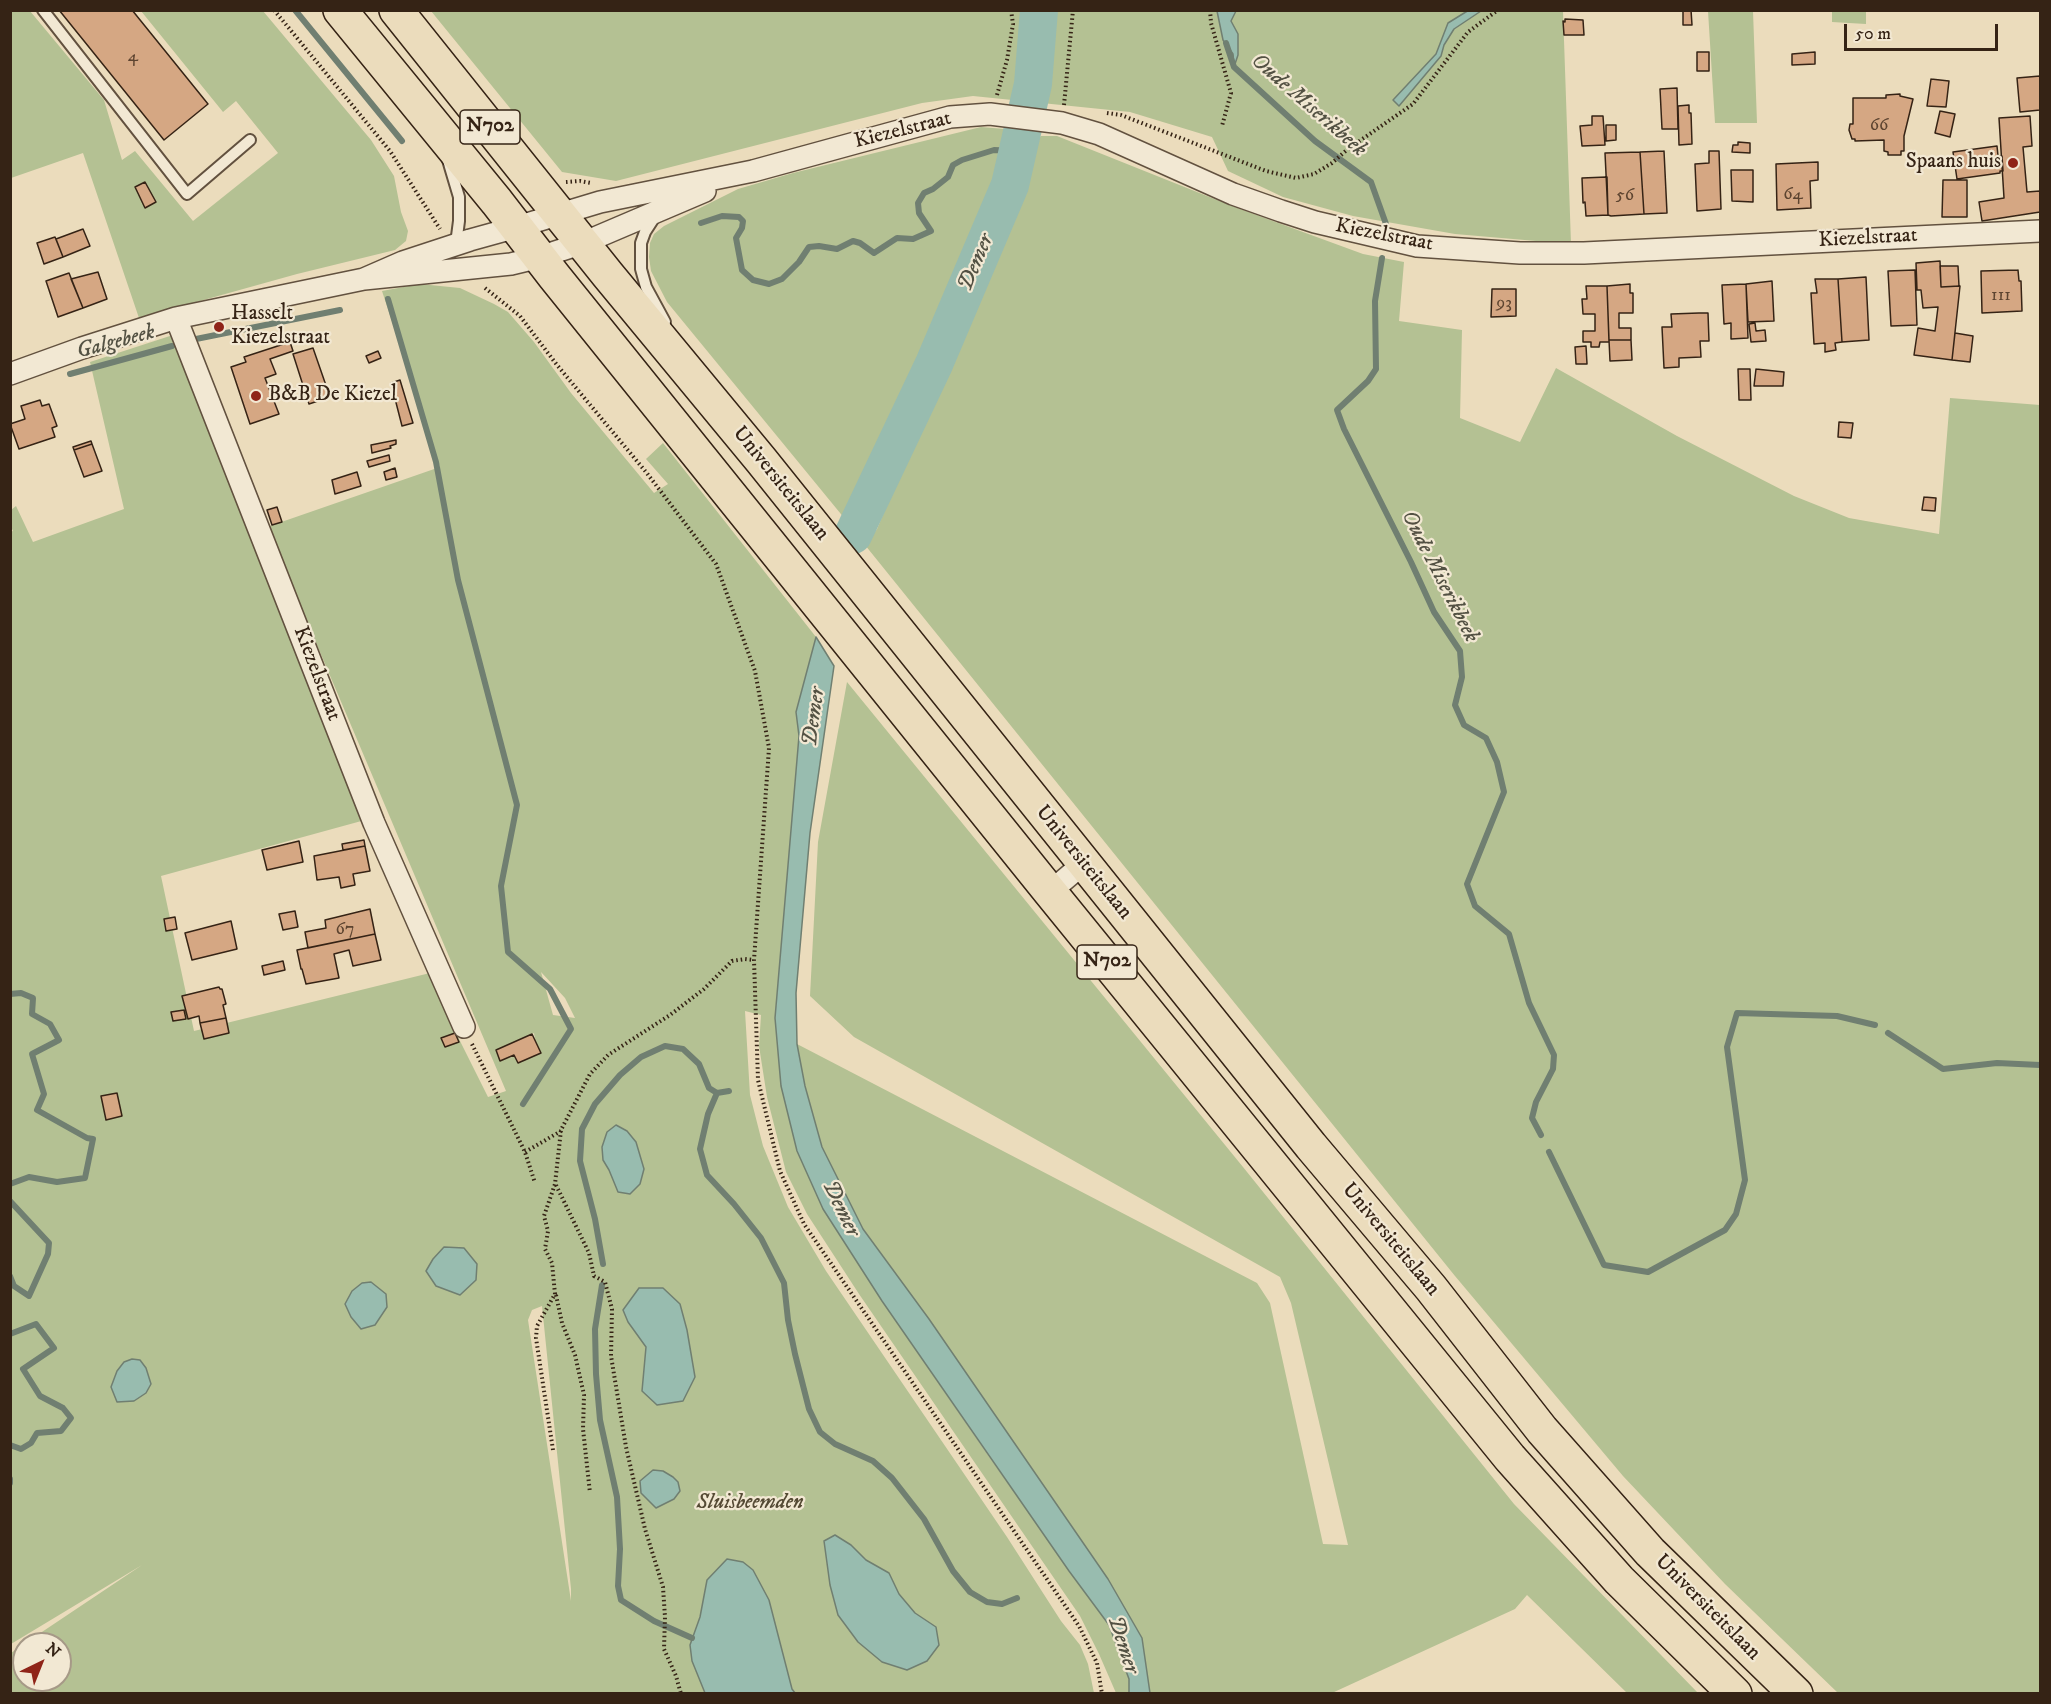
<!DOCTYPE html>
<style>
body{margin:0}
#map{position:relative;width:2051px;height:1704px;overflow:hidden;background:#ebdcbc;font-family:"IM FELL DW Pica",serif}
canvas{display:block}
.frame{position:absolute;inset:0;border:12px solid #352315;pointer-events:none}
.north{position:absolute;left:12px;top:1632px;width:60px;height:60px;box-sizing:border-box;background:#f2e8d3;border:2px solid #a69987;border-radius:50%;rotate:43deg;font-size:16px;font-weight:700;line-height:24px;text-align:center;color:#352315}
.north::after{content:'';display:block;margin:auto;width:21px;height:27px;background:#8f2418;clip-path:polygon(50% 0,100% 100%,50% 72%,0 100%)}
.scale{position:absolute;left:1844px;top:24px;width:154px;height:27px;box-sizing:border-box;border:3px solid #352315;border-top:0;padding-left:8px;font-size:18px;line-height:21px;white-space:nowrap;color:#352315;-webkit-text-stroke:4px #f2e8d3;paint-order:stroke}
</style>
<div id="map">
<canvas width="2051" height="1704"></canvas>
<div class="frame"></div>
<div class="north">N</div>
<div class="scale">50 m</div>
</div>
<script>
const c = document.querySelector('canvas').getContext('2d');
c.lineJoin = 'round';
function fill(path, color) {
  c.fillStyle = color;
  c.fill(path, 'evenodd');
}
function shape(rows) {
  const path = new Path2D();
  for (const r of rows) {
    path.moveTo(r[0], r[1]);
    for (let i = 2; i < r.length; i += 2) path.lineTo(r[i], r[i + 1]);
  }
  return path;
}
function strokePath(path, color, width, dash) {
  c.strokeStyle = color;
  c.lineWidth = width;
  c.lineCap = dash ? 'butt' : 'round';
  c.setLineDash(dash || []);
  c.stroke(path);
}
function write(font, color, halo, rows, align = 'center') {
  c.font = font + ' "IM FELL DW Pica",serif';
  c.lineWidth = 4.5;
  c.setLineDash([]);
  c.textBaseline = 'middle';
  c.strokeStyle = halo;
  c.fillStyle = color;
  for (const [text, x, y, turn = 0] of rows) {
    c.save();
    c.translate(x, y);
    c.rotate((+turn || 0) * Math.PI / 180);
    c.textAlign = isNaN(turn) ? turn : align;
    if (halo) c.strokeText(text, 0, 0);
    c.fillText(text, 0, 0);
    c.restore();
  }
}
const green = shape([
 [10,11,30,11,104,100,122,160,135,151,193,221,278,153,236,101,223,112,141,11,263,11,371,140,394,176,401,212,408,231,406,241,395,250,297,274,139,318,83,153,11,178],
 [431,11,1563,11,1571,244,1455,234,1353,216,1283,197,1228,171,1212,137,1130,112,973,96,922,103,616,181,562,172],
 [1708,11,1753,11,1757,123,1715,123],
 [1832,11,1866,11,1866,24,1832,22],
 [981,127,1005,129,1007,157,1002,176,978,233,845,519,667,302,651,271,649,257,650,243,654,234,664,226,738,189,793,173],
 [1041,136,1057,136,1232,206,1363,254,1404,262,1399,321,1462,330,1460,418,1520,442,1556,368,1677,436,1794,496,1849,518,1939,534,1950,398,2040,405,2040,1693,1838,1693,1725,1584,1623,1476,1455,1276,865,545,877,529,1000,236,1026,169,1033,142],
 [420,284,460,288,494,304,508,312,534,342,571,393,654,493,668,484,646,459,663,443,816,637,796,712,799,736,775,1018,823,1209,882,1301,990,1458,1109,1625,1129,1679,1129,1693,1116,1693,1099,1654,1080,1616,859,1294,807,1214,786,1172,767,1097,759,1046,761,1015,745,1011,750,1095,763,1146,788,1207,826,1271,1007,1537,1061,1621,1080,1645,1088,1664,1094,1693,11,1693,11,1653,24,1644,24,1680,60,1680,60,1644,24,1644,142,1565,11,1644,10,532,13,531,11,527,11,510,16,506,33,542,124,509,90,362,173,335,365,820,161,876,194,1031,430,973,459,1039,488,1097,506,1091,267,527,440,467,382,291],
 [541,972,565,998,575,1018,553,1015],
 [534,1033,537,1052,515,1056,500,1061,496,1051],
 [542,1306,571,1589,571,1601,528,1320,532,1310],
 [847,682,1243,1167,1514,1504,1698,1693,1627,1693,1527,1595,1515,1609,1332,1693,1150,1693,1142,1638,1108,1579,929,1319,863,1229,822,1148,805,1086,797,1044,1257,1283,1270,1303,1323,1544,1348,1545,1291,1303,1280,1277,854,1037,810,996,818,842]
]);
const water = shape([
 [1469,10,1481,11,1454,29,1444,45,1441,56,1399,106,1393,100,1436,54,1448,23,1469,10],
 [1029,11,1049,11,1045,52,1035,100,1021,99,1030,26,1029,11],
 [1217,11,1236,11,1231,21,1238,34,1238,55,1234,67,1233,54,1223,40,1217,11],
 [816,637,834,666,810,833,796,993,797,1044,805,1086,822,1147,863,1229,929,1319,1108,1579,1142,1638,1150,1693,1129,1693,1129,1679,1109,1625,1069,1571,882,1301,823,1209,797,1151,781,1086,775,1018,799,736,796,712,816,637],
 [616,1125,627,1131,636,1142,644,1169,640,1184,630,1194,618,1192,609,1170,603,1160,602,1147,607,1132,616,1125],
 [444,1247,464,1248,477,1264,476,1280,460,1295,436,1286,426,1271,433,1259,444,1247],
 [371,1282,386,1294,387,1307,375,1325,361,1329,351,1317,345,1304,352,1291,362,1283,371,1282],
 [639,1288,663,1288,680,1304,687,1330,695,1377,683,1401,657,1405,642,1391,646,1347,628,1322,623,1310,639,1288],
 [132,1359,140,1360,146,1368,151,1384,146,1393,134,1401,117,1402,111,1387,117,1371,124,1362,132,1359],
 [653,1470,663,1471,673,1477,678,1482,680,1491,674,1499,656,1508,641,1493,640,1481,653,1470],
 [835,1535,851,1545,866,1560,889,1573,899,1594,915,1613,936,1627,939,1645,927,1661,907,1670,882,1662,858,1642,838,1615,830,1585,824,1541,835,1535],
 [727,1559,743,1562,753,1570,769,1600,792,1689,795,1693,705,1693,692,1661,690,1645,700,1617,707,1580,727,1559]
]);
const stream = shape([
 [295,10,402,141],
 [1226,43,1234,67,1315,141,1371,182,1386,224],
 [701,223,722,216,739,217,743,221,742,228,736,238,742,270,753,280,769,284,782,279,799,262,809,247,819,246,837,249,853,241,860,243,874,253,897,238,913,239,931,231,919,213,918,203,924,193,933,189,948,177,953,165,962,160,994,150,1017,151],
 [1382,258,1375,301,1376,369,1368,381,1337,410,1344,429,1411,562,1434,612,1460,651,1462,677,1455,705,1464,725,1486,738,1497,762,1504,792,1467,884,1475,906,1509,934,1529,1003,1554,1055,1553,1069,1536,1102,1532,1118,1541,1135],
 [388,299,436,462,458,580,517,805,501,886,508,952,550,989,571,1029,523,1104],
 [196,339,340,310],
 [70,374,172,346],
 [10,994,21,993,33,998,32,1014,50,1024,59,1040,32,1054,44,1094,37,1110,87,1138,93,1139,85,1178,57,1182,29,1177,10,1184],
 [1888,1033,1943,1069,1997,1063,2040,1065],
 [717,1093,708,1114,700,1149,707,1175,734,1204,761,1238,784,1283,788,1320,795,1354,809,1409,820,1432,835,1444,873,1461,892,1478,924,1519,953,1571,970,1592,987,1602,1002,1604,1017,1598],
 [1549,1152,1604,1265,1648,1272,1725,1230,1736,1214,1745,1180,1727,1047,1737,1013,1837,1016,1875,1025],
 [10,1201,49,1243,48,1254,29,1296,14,1286,10,1276],
 [603,1264,595,1219,580,1161,582,1129,595,1104,620,1075,641,1057,665,1046,683,1049,699,1064,709,1088,717,1093,729,1091],
 [602,1285,595,1329,596,1374,600,1420,617,1497,620,1549,618,1586,621,1600,654,1621,692,1638],
 [10,1334,36,1324,54,1348,23,1369,40,1396,63,1408,71,1418,61,1431,37,1433,31,1443,21,1449,10,1445],
 [10,1479,10,1483]
]);
const river = shape([
 [853,535,934,364,1010,185,1033,84,1039,10]
]);
const building = shape([
 [59,10,132,10,208,104,164,140,59,10],
 [1681,10,1691,10,1692,25,1683,25,1683,12,1681,10],
 [1565,19,1583,20,1584,35,1564,35,1563,21,1565,22,1565,19],
 [1697,52,1709,52,1709,71,1697,71,1697,52],
 [1815,52,1815,64,1792,65,1792,54,1815,52],
 [2040,76,2040,110,2020,112,2017,78,2040,76],
 [1931,79,1949,81,1946,107,1927,106,1931,79],
 [1677,88,1678,129,1662,129,1660,89,1677,88],
 [1900,94,1900,96,1913,99,1904,136,1904,151,1901,151,1901,155,1888,155,1888,152,1884,151,1884,140,1855,141,1855,139,1852,139,1849,130,1850,124,1853,124,1853,98,1886,98,1886,95,1900,94],
 [1689,105,1689,113,1691,113,1692,144,1679,145,1678,106,1689,105],
 [1940,111,1955,114,1950,137,1935,133,1940,111],
 [1592,116,1603,116,1605,145,1582,146,1580,126,1592,125,1592,116],
 [2030,116,2032,146,2023,147,2027,192,2040,191,2040,212,1982,221,1979,202,2004,198,1999,118,2030,116],
 [1606,125,1616,125,1616,140,1606,141,1606,125],
 [1738,142,1750,143,1750,153,1732,152,1733,145,1738,145,1738,142],
 [1997,146,1998,156,2002,156,2003,171,2000,171,2000,173,1957,179,1953,152,1997,146],
 [1664,151,1667,213,1644,214,1640,152,1664,151],
 [1709,151,1719,151,1721,209,1697,211,1695,164,1709,163,1709,151],
 [1640,152,1644,214,1611,216,1608,215,1605,153,1640,152],
 [1818,162,1818,180,1810,181,1811,208,1777,210,1776,164,1818,162],
 [1731,170,1753,170,1753,202,1732,201,1731,170],
 [1607,177,1608,215,1586,216,1585,202,1583,203,1582,178,1607,177],
 [1943,180,1967,180,1967,217,1942,217,1943,180],
 [145,182,156,202,145,208,135,187,145,182],
 [83,229,90,246,63,257,56,239,83,229],
 [55,237,63,257,44,264,37,243,55,237],
 [1940,261,1941,287,1960,286,1952,360,1914,355,1918,328,1935,331,1938,307,1923,308,1921,290,1917,290,1916,263,1940,261],
 [1940,266,1958,266,1959,286,1941,287,1940,266],
 [1915,270,1917,325,1891,326,1888,271,1915,270],
 [2018,270,2019,281,2021,281,2022,311,1982,313,1981,271,2018,270],
 [98,272,107,299,83,308,71,279,98,272],
 [69,273,83,308,58,317,46,281,69,273],
 [1866,277,1869,340,1842,342,1838,279,1866,277],
 [1815,279,1838,279,1842,342,1835,343,1836,350,1825,352,1825,343,1814,344,1811,293,1817,293,1815,279],
 [1772,281,1774,321,1748,322,1746,284,1772,281],
 [1630,284,1630,293,1633,293,1633,313,1619,313,1619,328,1631,328,1631,340,1609,340,1607,286,1630,284],
 [1746,284,1748,338,1731,339,1731,323,1724,324,1722,285,1746,284],
 [1586,286,1607,286,1609,342,1600,342,1599,347,1591,347,1591,342,1583,342,1583,331,1595,331,1595,314,1583,314,1582,299,1587,299,1586,286],
 [1492,289,1516,289,1516,316,1491,317,1492,289],
 [1699,313,1708,313,1709,341,1700,341,1701,357,1679,358,1679,367,1664,368,1662,327,1672,327,1671,314,1699,313],
 [1755,323,1756,331,1765,330,1766,341,1751,342,1749,324,1755,323],
 [1955,333,1973,336,1970,362,1952,360,1955,333],
 [1609,340,1631,340,1632,360,1610,361,1609,340],
 [290,342,293,351,270,359,276,374,265,378,279,414,250,424,231,367,246,362,244,357,290,342],
 [1586,346,1587,364,1576,364,1575,347,1586,346],
 [313,348,330,397,309,404,293,354,313,348],
 [378,351,381,358,369,363,366,356,378,351],
 [1738,369,1750,369,1751,400,1739,400,1738,369],
 [1756,369,1784,372,1783,386,1754,386,1756,369],
 [400,380,413,423,402,426,391,383,400,380],
 [40,400,42,406,49,404,57,426,52,428,55,437,19,449,10,424,25,419,21,406,40,400],
 [1839,422,1853,423,1851,438,1838,437,1839,422],
 [396,440,396,444,390,446,391,448,372,453,371,445,396,440],
 [91,441,92,444,74,450,73,447,91,441],
 [92,444,102,471,84,477,74,450,92,444],
 [389,455,390,461,369,467,367,461,389,455],
 [395,468,397,477,386,480,384,472,395,468],
 [357,472,361,486,335,494,332,480,357,472],
 [1924,497,1936,498,1935,511,1922,510,1924,497],
 [277,507,282,522,272,525,267,510,277,507],
 [364,840,365,846,343,850,342,844,364,840],
 [299,841,303,862,267,870,262,850,299,841],
 [365,846,370,871,353,874,355,885,341,888,339,877,317,880,314,856,365,846],
 [370,909,375,934,308,948,305,932,326,928,325,920,370,909],
 [295,911,298,927,283,930,279,914,295,911],
 [175,917,177,929,166,931,164,919,175,917],
 [231,921,237,949,192,960,185,933,231,921],
 [375,934,381,960,353,966,349,950,334,954,339,978,306,984,302,969,301,969,297,950,375,934],
 [283,961,285,970,264,975,262,966,283,961],
 [219,987,220,989,222,989,226,1004,223,1005,226,1018,200,1023,199,1016,188,1019,182,996,219,987],
 [184,1010,186,1019,173,1021,171,1012,184,1010],
 [226,1018,229,1033,204,1039,200,1023,226,1018],
 [455,1033,459,1042,445,1047,441,1038,455,1033],
 [532,1034,541,1053,518,1063,514,1055,500,1061,496,1050,532,1034],
 [117,1093,122,1116,106,1120,101,1096,117,1093]
]);
const path = shape([
 [274,10,390,151,440,229],
 [1210,10,1211,23,1231,93,1222,126],
 [997,95,1007,60,1013,24,1011,10],
 [1064,105,1073,10],
 [1107,113,1121,115,1266,171,1296,178,1314,174,1332,163,1348,149,1413,104,1468,32,1498,10],
 [566,182,580,181,591,183],
 [485,288,520,316,557,365,646,472,716,564,755,671,769,748,754,960,758,1080,780,1171,804,1224,1079,1626,1097,1663,1102,1694],
 [472,1044,525,1152,535,1183],
 [525,1152,561,1131],
 [556,1185,589,1253,594,1276,605,1282,612,1309,611,1356,626,1447,645,1529,663,1587,665,1617,664,1649,676,1676,681,1694],
 [556,1295,562,1323,575,1355,584,1395,583,1429,590,1493],
 [553,1450,536,1338,537,1326,555,1294,552,1263,545,1249,548,1231,544,1216,555,1184,561,1130,590,1074,608,1055,670,1015,704,989,732,961,745,959,754,960]
]);
const lane = shape([
 [43,10,187,194,250,140],
 [448,160,459,197,459,221,456,244],
 [656,215,645,232,641,243,641,269,646,287,665,322]
]);
const street = shape([
 [364,279,403,262,470,240,517,227,600,202,753,171,950,117,990,114,1062,123,1099,134,1233,194,1281,211,1315,222,1417,246,1520,253,1584,253,2040,231],
 [176,318,374,823,464,1027],
 [10,374,82,348,176,318,364,279,511,264,540,257,583,243,705,191],
 [1050,892,1084,863]
]);
const highway = shape([
 [340,10,497,202,554,276,1050,892,1510,1458,1619,1580,1735,1694],
 [396,10,608,275,761,460,1311,1146,1431,1288,1542,1430,1650,1552,1796,1694]
]);
const markers = [
 [2013,163,6,"#8f2418"],
 [219,327,6,"#8f2418"],
 [256,396,6,"#8f2418"]
];
const numberNames = [
 ["4",133,57],
 ["66",1879,126],
 ["64",1793,195],
 ["56",1625,196],
 ["111",2001,296],
 ["93",1504,304],
 ["67",345,930]
];
const shields = [
 [490,127,60],
 [1107,962,60]
];
const shieldNames = [
 ["N702",490,127],
 ["N702",1107,962]
];
const streetNames = [
 ["Kiezelstraat",903,131,-14],
 ["Kiezelstraat",1384,236,11],
 ["Kiezelstraat",1868,239,-3],
 ["Universiteitslaan",780,484,51],
 ["Kiezelstraat",316,674,69],
 ["Universiteitslaan",1083,863,51],
 ["Universiteitslaan",1390,1240,50],
 ["Universiteitslaan",1707,1608,45]
];
const poiNames = [
 ["Spaans huis",2001,163,"right"],
 ["Hasselt",231,315],
 ["Kiezelstraat",231,339],
 ["B&B De Kiezel",268,396]
];
const parkNames = [
 ["Sluisbeemden",750,1504]
];
const waterNames = [
 ["Oude Miserikbeek",1308,106,41],
 ["Demer",977,263,-67],
 ["Galgebeek",116,343,-15],
 ["Oude Miserikbeek",1439,577,63],
 ["Demer",815,717,-82],
 ["Demer",840,1209,64],
 ["Demer",1122,1645,72]
];
fill(green, '#b4c193');
fill(water, '#98bcaf');
strokePath(water, '#707f71', 1.5);
strokePath(stream, '#707f71', 6);
strokePath(river, '#98bcaf', 38);
fill(building, '#d5a783');
strokePath(building, '#352315', 1.5);
strokePath(lane, '#62513f', 14);
strokePath(street, '#62513f', 24);
strokePath(highway, '#352315', 36);
strokePath(path, '#352315', 4, [1.5, 3]);
strokePath(lane, '#f2e8d3', 10);
strokePath(street, '#f2e8d3', 21);
strokePath(highway, '#ebdcbc', 33);
for (const [x, y, r, color] of markers) {
  const dot = new Path2D();
  dot.arc(x, y, r, 0, 2 * Math.PI);
  c.fillStyle = color;
  c.fill(dot);
  strokePath(dot, '#f2e8d3', 2);
}
write('18px', '#5d4430', null, numberNames);
for (const [x, y, w] of shields) {
  const box = new Path2D();
  box.roundRect(x - w / 2, y - 17, w, 34, 4.5);
  c.fillStyle = '#f2e8d3';
  c.fill(box);
  strokePath(box, '#352315', 1.5);
}
write('bold 20px', '#352315', null, shieldNames);
write('21px', '#352315', '#f2e8d3', streetNames);
write('21px', '#352315', '#f2e8d3', poiNames, 'left');
write('italic 21px', '#554a34', '#f2e8d3', parkNames);
write('italic 22px', '#535143', '#f2e8d3', waterNames);
</script>
